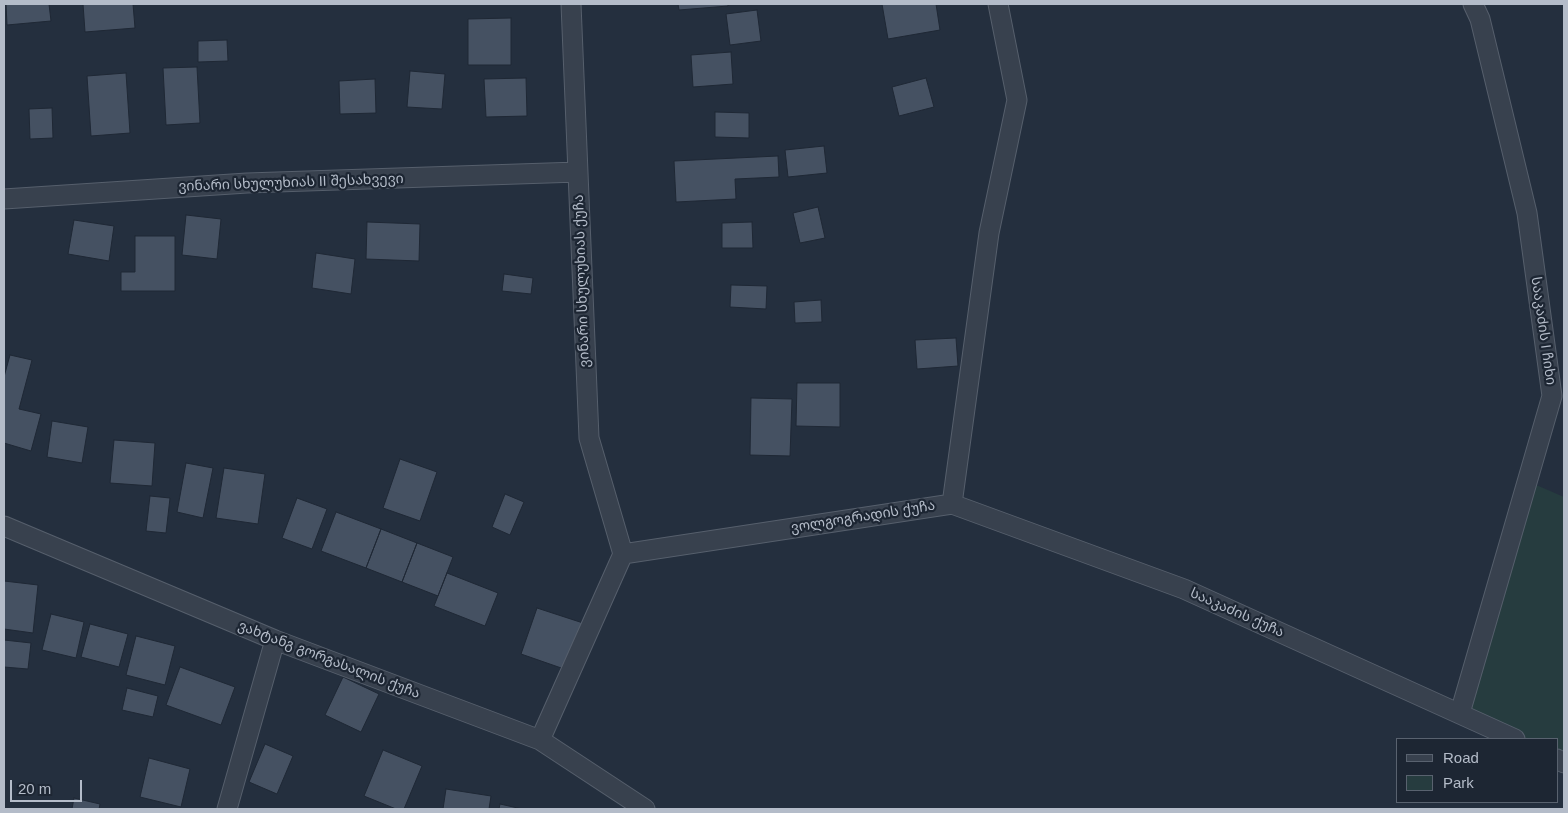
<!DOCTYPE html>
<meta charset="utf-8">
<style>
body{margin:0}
#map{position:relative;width:1568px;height:813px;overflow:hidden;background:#242f3e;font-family:Arial,sans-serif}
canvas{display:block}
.frame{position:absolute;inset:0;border:5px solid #b4bcc9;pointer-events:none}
.legend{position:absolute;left:1396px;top:738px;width:162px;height:65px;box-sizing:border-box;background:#1d2633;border:1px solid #59626f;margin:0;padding:6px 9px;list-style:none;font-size:15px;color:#b4bcc9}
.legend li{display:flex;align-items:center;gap:10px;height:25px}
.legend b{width:25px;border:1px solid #59626f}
.scale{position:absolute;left:10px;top:780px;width:72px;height:22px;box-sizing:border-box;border:2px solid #b4bcc9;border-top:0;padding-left:6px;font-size:15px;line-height:18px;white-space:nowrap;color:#b4bcc9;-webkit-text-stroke:4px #1d2633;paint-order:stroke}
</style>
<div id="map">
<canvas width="1568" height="813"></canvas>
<div class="frame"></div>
<ul class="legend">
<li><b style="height:6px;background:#38414e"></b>Road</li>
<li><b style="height:14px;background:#263c3f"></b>Park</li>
</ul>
<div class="scale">20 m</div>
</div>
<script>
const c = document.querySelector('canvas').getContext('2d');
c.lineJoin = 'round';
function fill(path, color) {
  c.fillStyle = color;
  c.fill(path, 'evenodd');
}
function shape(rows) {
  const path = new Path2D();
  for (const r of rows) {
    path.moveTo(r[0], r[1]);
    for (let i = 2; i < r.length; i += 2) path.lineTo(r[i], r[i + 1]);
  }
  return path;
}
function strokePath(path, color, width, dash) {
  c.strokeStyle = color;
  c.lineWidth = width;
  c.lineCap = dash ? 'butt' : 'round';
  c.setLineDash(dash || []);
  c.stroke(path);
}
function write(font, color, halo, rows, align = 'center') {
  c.font = font + ' Arial,"Noto Sans Georgian",sans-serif';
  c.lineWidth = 4.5;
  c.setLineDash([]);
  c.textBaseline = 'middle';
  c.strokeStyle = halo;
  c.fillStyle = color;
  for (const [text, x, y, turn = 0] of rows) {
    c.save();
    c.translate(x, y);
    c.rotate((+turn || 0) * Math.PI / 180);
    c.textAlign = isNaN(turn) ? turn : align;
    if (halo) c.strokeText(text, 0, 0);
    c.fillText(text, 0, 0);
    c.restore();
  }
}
const green = shape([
 [1527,481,1564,497,1564,763,1557,759,1557,739,1515,739,1460,713]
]);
const building = shape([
 [6,4,49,4,51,21,7,25,6,4],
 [83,4,133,4,135,28,85,32,83,4],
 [678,4,728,4,728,6,679,10,678,4],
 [882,4,936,4,940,30,888,39,882,4],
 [757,10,761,41,730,45,726,14,757,10],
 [511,18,511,65,468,65,468,19,511,18],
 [227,40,228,61,198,62,198,41,227,40],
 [731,52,733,84,693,87,691,55,731,52],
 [197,67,200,123,166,125,163,68,197,67],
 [410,71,445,74,442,109,407,107,410,71],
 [126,73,130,133,91,136,87,76,126,73],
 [526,78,527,116,486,117,484,79,526,78],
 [926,78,934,107,899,116,892,87,926,78],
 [375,79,376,113,340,114,339,81,375,79],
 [52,108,53,138,30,139,29,109,52,108],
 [715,112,749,113,749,138,715,137,715,112],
 [824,146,827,173,788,177,785,150,824,146],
 [778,156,779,177,735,179,736,199,676,202,674,161,778,156],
 [818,207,825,238,800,243,793,213,818,207],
 [186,215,221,219,217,259,182,255,186,215],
 [74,220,114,226,109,261,68,254,74,220],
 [367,222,420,224,419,261,366,259,367,222],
 [752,222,753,248,722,248,722,223,752,222],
 [135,236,175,236,175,291,121,291,121,272,135,272,135,236],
 [316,253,355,259,351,294,312,288,316,253],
 [504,274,533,278,531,294,502,291,504,274],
 [731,285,767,286,766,309,730,307,731,285],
 [821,300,822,322,795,323,794,302,821,300],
 [956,338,958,366,917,369,915,340,956,338],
 [10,355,32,360,19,409,41,414,31,451,4,443,4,377,10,355],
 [797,383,840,383,840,427,796,426,797,383],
 [751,398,792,399,790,456,750,455,751,398],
 [52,421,88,427,82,463,47,457,52,421],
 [114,440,155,443,152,486,110,483,114,440],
 [400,459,437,472,420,521,383,508,400,459],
 [186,463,213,468,203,518,177,512,186,463],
 [224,468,265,474,258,524,216,518,224,468],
 [505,494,524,502,510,535,492,527,505,494],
 [150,496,170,498,166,533,146,531,150,496],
 [297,498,327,509,312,549,282,538,297,498],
 [336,512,381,529,366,568,321,551,336,512],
 [381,529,417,543,402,582,366,568,381,529],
 [417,543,453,557,438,596,402,582,417,543],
 [447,573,498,593,485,626,434,606,447,573],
 [4,581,38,585,33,633,4,629,4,581],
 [537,608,583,623,567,670,521,654,537,608],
 [51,614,84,622,76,658,42,650,51,614],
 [90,624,128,634,119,667,81,657,90,624],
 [136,636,175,646,165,685,126,675,136,636],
 [4,640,31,643,28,669,4,667,4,640],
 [180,667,235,687,221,725,166,705,180,667],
 [343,677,379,694,361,732,325,715,343,677],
 [127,688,158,696,153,717,122,710,127,688],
 [265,744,293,756,277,794,249,782,265,744],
 [383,750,422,766,404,809,396,809,364,796,383,750],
 [149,758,190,769,181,807,140,797,149,758],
 [446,789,491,796,489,809,443,809,446,789],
 [74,798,100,804,99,809,72,809,74,798],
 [500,804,522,809,499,809,500,804]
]);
const minor = shape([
 [571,4,589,438,623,554],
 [4,199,247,183,578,172],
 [952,504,1184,589,1515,739],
 [4,526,275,640,540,740,645,809],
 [1460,713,1552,396,1527,213,1480,19,1473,4],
 [540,740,623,554,952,504,989,233,1017,100,998,4],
 [1557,759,1564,763],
 [227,809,275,640]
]);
const streetNames = [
 ["ვინარი სხულუხიას II შესახვევი",291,183,-2],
 ["ვინარი სხულუხიას ქუჩა",582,281,-92],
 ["სააკაძის I ჩიხი",1543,331,82],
 ["ვოლგოგრადის ქუჩა",863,517,-9],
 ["სააკაძის ქუჩა",1237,613,24],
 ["ვახტანგ გორგასალის ქუჩა",329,660,21]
];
fill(green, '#263c3f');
fill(building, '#455162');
strokePath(building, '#1f2835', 1);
strokePath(minor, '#565f6c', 21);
strokePath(minor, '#38414e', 19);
write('14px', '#b4bcc9', '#1d2633', streetNames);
</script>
